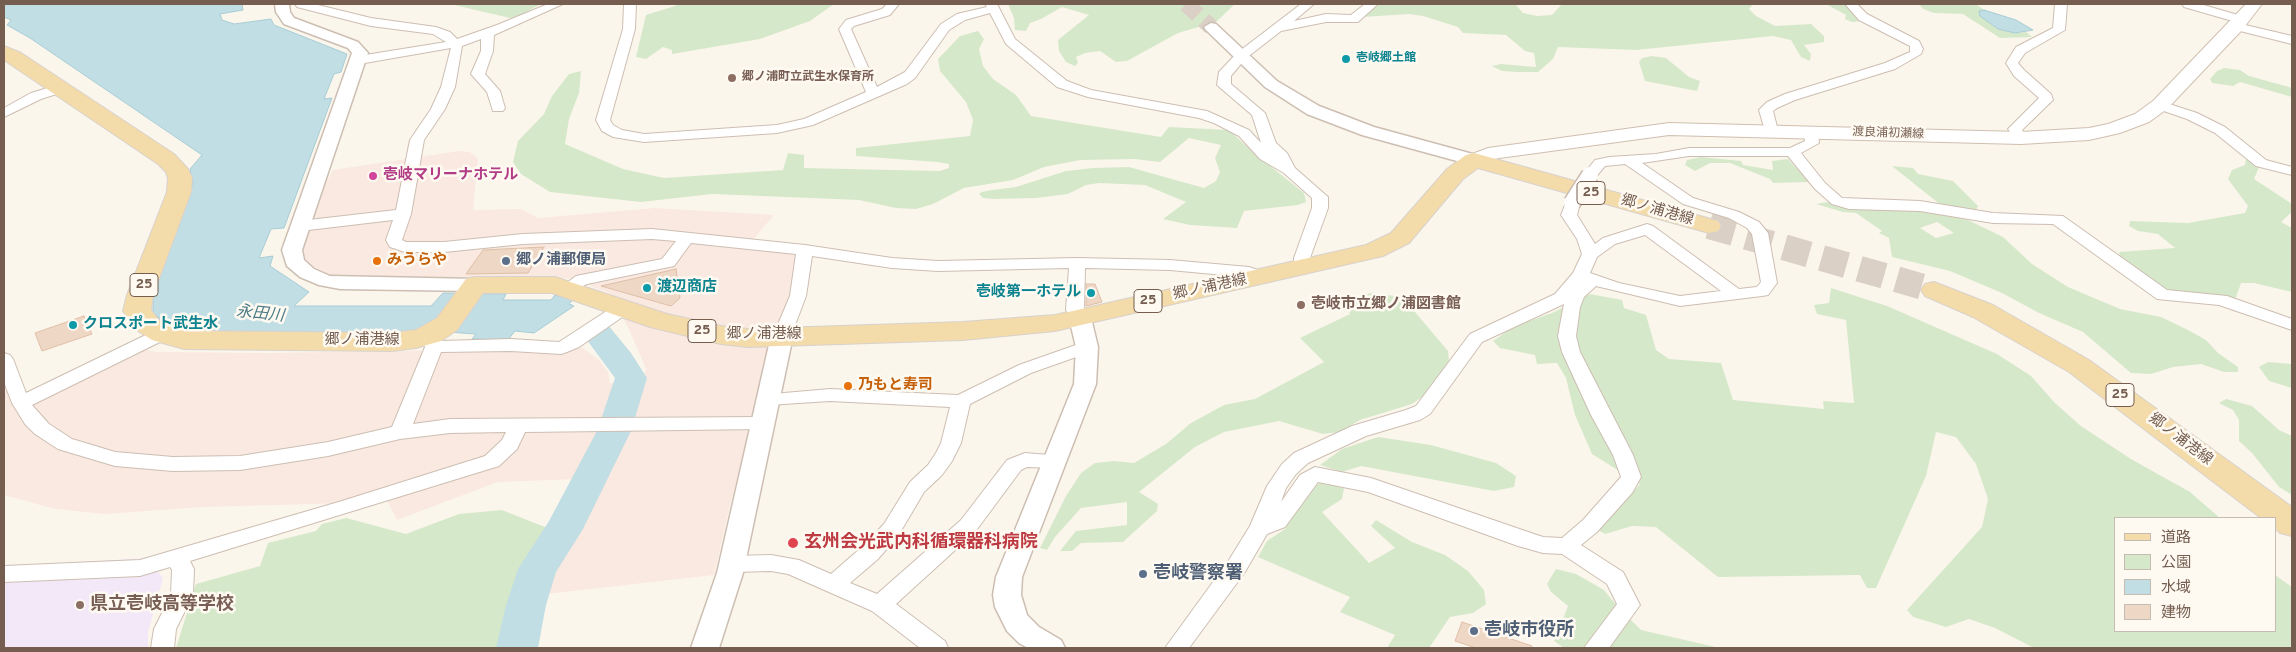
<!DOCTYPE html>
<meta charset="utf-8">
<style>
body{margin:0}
#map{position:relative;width:2296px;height:652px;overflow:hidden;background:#fbf6ec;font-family:Overpass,"Noto Sans JP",sans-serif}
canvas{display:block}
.frame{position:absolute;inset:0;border:5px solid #755e50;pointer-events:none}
.legend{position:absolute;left:2114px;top:517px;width:162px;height:115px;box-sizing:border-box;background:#fefaf2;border:1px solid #c7bcb1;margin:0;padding:6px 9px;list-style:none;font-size:15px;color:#755e50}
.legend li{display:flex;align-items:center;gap:10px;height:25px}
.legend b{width:25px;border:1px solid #c7bcb1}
</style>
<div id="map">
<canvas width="2296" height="652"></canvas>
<div class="frame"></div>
<ul class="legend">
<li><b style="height:6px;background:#f4dbaa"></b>道路</li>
<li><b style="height:14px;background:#d6e8ca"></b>公園</li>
<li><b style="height:14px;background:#c1dee4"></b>水域</li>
<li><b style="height:14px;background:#eed7c5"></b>建物</li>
</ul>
</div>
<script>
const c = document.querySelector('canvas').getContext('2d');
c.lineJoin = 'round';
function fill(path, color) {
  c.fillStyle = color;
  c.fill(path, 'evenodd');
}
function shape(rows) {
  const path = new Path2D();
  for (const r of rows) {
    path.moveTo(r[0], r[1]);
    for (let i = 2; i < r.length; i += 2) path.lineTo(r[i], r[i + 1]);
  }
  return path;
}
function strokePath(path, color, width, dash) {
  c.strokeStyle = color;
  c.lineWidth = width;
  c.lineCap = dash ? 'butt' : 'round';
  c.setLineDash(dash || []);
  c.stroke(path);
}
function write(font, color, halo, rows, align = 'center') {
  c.font = font + ' Overpass,"Noto Sans JP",sans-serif';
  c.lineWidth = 5;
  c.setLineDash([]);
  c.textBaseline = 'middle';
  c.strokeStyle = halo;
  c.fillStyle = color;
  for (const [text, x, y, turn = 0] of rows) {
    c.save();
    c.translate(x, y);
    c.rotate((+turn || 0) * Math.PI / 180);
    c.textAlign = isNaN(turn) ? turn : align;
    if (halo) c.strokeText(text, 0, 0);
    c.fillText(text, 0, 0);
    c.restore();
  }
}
const commercial = shape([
 [459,151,470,152,478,159,473,210,521,209,538,218,655,208,774,215,753,240,804,245,800,252,800,277,768,371,731,501,714,575,547,594,547,569,587,513,646,369,628,327,609,293,572,279,532,276,394,279,330,275,304,262,301,253,303,244,324,187,333,170],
 [131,345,155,352,269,353,583,348,600,361,608,372,610,383,619,383,607,419,580,479,498,482,397,520,388,502,203,507,105,514,55,509,4,495,4,391,29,393]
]);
const education = shape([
 [147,558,163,578,148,632,148,648,4,648,4,569,17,566]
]);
const green = shape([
 [450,4,541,4,519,16,510,18],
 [681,4,834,4,810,21,760,39,672,54,672,50,663,47,646,59,636,57,646,15],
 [1008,4,1235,4,1216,22,1178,33,1127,61,1116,62,1100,51,1085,53,1076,57,1078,63,1075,66,1066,62,1059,51,1058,40,1089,15,1062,7,1041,19,1030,23,1026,31,1015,30,1014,18],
 [1380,4,1506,4,1516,5,1523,13,1537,16,1552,15,1562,4,1753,4,1749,9,1756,16,1775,26,1811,24,1824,36,1824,42,1804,45,1811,54,1810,61,1801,57,1791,40,1773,36,1636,50,1558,47,1553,59,1538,72,1518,72,1502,71,1492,66,1501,64,1536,67,1534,53,1525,51,1506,35,1463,33,1458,27,1423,16,1409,14,1362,17],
 [1826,4,1848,4,1864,21,1852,22,1845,19,1846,15],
 [1919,4,1976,4,1984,10,1979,11,1981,16,1998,29,2015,33,2026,32,2032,37,2000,38,1963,14,1934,13,1923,9],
 [978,31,984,39,979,49,983,66,993,79,1016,95,1031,116,1161,137,1169,127,1229,130,1255,154,1304,193,1306,202,1298,205,1244,211,1237,228,1190,225,1163,219,1186,202,1145,185,1099,183,1086,185,1068,194,1036,198,993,199,983,198,979,194,982,192,992,190,1016,187,1066,171,1093,168,1129,167,1204,188,1216,181,1220,172,1215,158,1221,145,1189,138,1160,162,1134,159,1080,160,1044,167,1013,180,964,188,933,204,916,209,896,208,859,200,712,194,641,202,550,192,521,174,513,162,518,141,544,114,552,96,569,74,581,71,579,93,569,119,565,144,623,169,664,178,783,170,788,153,804,155,804,168,940,171,949,168,949,164,937,162,856,156,856,148,970,136,973,120,966,102,940,71,938,59,960,36],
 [1652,56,1666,58,1689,77,1700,81,1697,91,1645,81,1639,62,1642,58],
 [2224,68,2240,70,2249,76,2289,87,2292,88,2292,97,2240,82,2233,86,2212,83,2210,79,2217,71],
 [1701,157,1741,161,1743,165,1773,170,1772,161,1788,159,1809,182,1773,183,1770,179,1730,163,1710,163,1695,171,1685,165,1687,160],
 [2246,159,2256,162,2259,167,2254,179,2292,204,2292,212,2281,222,2292,228,2292,292,2254,283,2241,283,2235,300,2165,290,2120,257,2119,252,2175,248,2158,234,2138,231,2129,226,2130,221,2188,223,2245,213,2248,206,2228,179,2232,170,2245,165],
 [1892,166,1913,168,1918,174,1953,181,1978,206,1976,210,1942,206],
 [1828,202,1859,210,1903,210,1931,212,1968,220,2003,237,2032,264,2068,287,2120,309,2161,317,2188,330,2206,340,2218,353,2238,367,2238,372,2224,372,2201,364,2173,367,2151,374,2131,373,2083,332,2039,313,2002,293,1950,271,1892,257,1889,238,1879,233,1882,231,1856,213,1843,212,1816,204],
 [1937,222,1954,233,1936,238,1920,228],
 [1831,288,1887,306,1997,354,2031,376,2055,403,2081,426,2131,459,2190,492,2220,518,2115,518,2115,631,2275,631,2275,575,2292,587,2292,648,2034,648,1995,628,1969,619,1946,627,1913,617,1907,610,1982,527,1988,499,1976,464,1956,437,1936,432,1926,476,1876,588,1867,588,1860,575,1718,577,1656,527,1632,526,1605,534,1598,530,1640,484,1592,454,1575,415,1566,378,1557,363,1537,364,1535,355,1500,348,1493,341,1513,327,1552,313,1590,294,1622,300,1624,308,1646,315,1656,350,1669,359,1721,363,1733,400,1824,409,1823,401,1854,403,1846,320,1817,314,1814,305,1829,303],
 [1370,293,1395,296,1415,312,1448,351,1449,360,1428,393,1412,404,1360,420,1339,432,1323,434,1279,421,1224,432,1195,447,1139,492,1158,504,1157,511,1123,542,1081,543,1072,551,1060,551,1076,531,1127,525,1127,502,1081,508,1055,537,1047,550,1040,548,1066,496,1081,473,1095,463,1114,461,1134,463,1166,444,1191,423,1224,405,1255,399,1324,362,1300,338,1350,314,1347,304],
 [2268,362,2292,364,2292,388,2269,381,2259,367],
 [2226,399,2252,406,2279,430,2292,436,2292,495,2279,487,2252,453,2239,441,2239,420,2233,410,2219,403],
 [1378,437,1431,445,1496,463,1516,476,1514,487,1494,491,1361,466,1342,472,1320,465,1342,449],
 [1320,483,1344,488,1342,499,1322,512,1369,563,1395,548,1371,526,1376,520,1412,542,1445,555,1468,571,1484,590,1486,604,1473,613,1450,617,1429,648,1387,648,1395,635,1340,612,1350,597,1258,557,1267,541,1285,529,1307,490],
 [502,510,550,529,538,553,515,610,508,648,176,648,196,584,260,566,268,543,316,531,322,524,346,518,406,534,459,514],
 [1556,569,1576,574,1604,590,1617,606,1641,630,1720,648,1564,648,1554,641,1568,606,1551,592,1547,584]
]);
const water = shape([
 [4,4,242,4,243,10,220,14,222,20,234,24,271,19,274,25,347,54,341,72,334,74,324,99,332,98,284,228,271,229,259,258,273,256,270,266,309,292,294,306,431,306,443,293,506,294,503,300,551,300,555,295,573,300,569,304,574,306,534,333,515,331,508,340,472,339,476,334,418,330,383,334,199,333,164,323,153,312,153,297,156,280,193,183,190,169,202,155,30,38,7,25,11,20,4,17,4,4],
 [1984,10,2016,20,2033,30,2015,33,1998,29,1980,16,1979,11,1984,10]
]);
const river = shape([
 [597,322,608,325,631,353,647,378,631,431,583,529,556,572,546,605,538,648,496,648,506,605,518,569,549,521,597,431,615,378,581,332,586,325,597,322]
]);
const building = shape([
 [544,247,528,273,466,274,483,250,544,247],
 [676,269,680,298,671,306,601,286,676,269],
 [1086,284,1095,284,1102,302,1086,306,1086,284],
 [84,316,92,334,42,351,35,333,84,316],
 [1462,622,1532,646,1531,648,1476,648,1455,641,1462,622]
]);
const tertiaryTunnel = shape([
 [1186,4,1211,27]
]);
const primaryTunnel = shape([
 [1709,226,1934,290]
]);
const minor = shape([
 [295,4,314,4,371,18,436,27,450,32,457,39,497,25,548,4,563,4,494,35,493,51,485,74,500,91,505,108,503,111,493,111,487,92,471,74,481,51,481,39,462,46,455,87,445,109,424,140,411,214,402,240,406,242,444,242,523,234,652,229,805,245,892,258,938,261,1077,258,1170,260,1249,267,1267,273,1269,277,1267,281,1261,282,1246,277,1170,270,1085,268,1084,310,1089,318,1086,322,1080,323,1074,322,1066,310,1069,268,938,271,892,268,812,256,806,296,791,336,788,340,782,341,776,340,773,336,790,296,796,254,691,243,674,266,587,284,568,293,562,292,560,288,576,276,662,259,676,241,652,239,523,244,444,252,405,252,390,247,386,240,393,220,300,231,294,229,292,226,294,223,300,221,396,210,410,140,431,109,441,87,451,48,359,64,354,63,353,60,354,57,359,56,446,42,433,34,371,26,297,7,295,4],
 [624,4,636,4,635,29,610,120,613,125,622,130,644,134,777,125,804,119,866,92,839,29,846,20,882,9,887,4,899,4,890,15,854,26,851,29,877,87,905,72,941,24,957,14,987,7,985,4,997,4,1015,39,1067,81,1091,90,1207,111,1249,130,1261,143,1252,115,1217,85,1219,72,1237,53,1301,4,1314,4,1294,21,1326,14,1351,15,1365,4,1378,4,1358,22,1326,22,1281,31,1245,59,1231,76,1231,84,1265,113,1276,143,1287,153,1295,168,1328,197,1328,208,1310,258,1310,268,1308,271,1302,273,1296,271,1294,268,1294,258,1312,208,1312,198,1284,173,1260,159,1239,136,1214,123,1199,118,1088,97,1057,87,1006,44,990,13,965,20,949,30,915,78,907,84,813,125,777,133,644,142,613,137,602,131,596,120,623,29,624,4],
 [1845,4,1857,4,1867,14,1919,41,1923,49,1921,54,1895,69,1795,100,1777,108,1773,111,1778,131,1776,134,1766,134,1759,110,1767,102,1785,94,1885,63,1910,52,1910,46,1859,20,1845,4],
 [2055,4,2067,4,2065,30,2025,53,2018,63,2024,70,2051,94,2053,100,2022,130,2028,138,2026,141,2016,141,2008,129,2039,98,2014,76,2006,63,2016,47,2053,28,2055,4],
 [2182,4,2200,4,2245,17,2247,20,2241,24,2292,36,2292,44,2232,29,2230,26,2232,23,2236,22,2184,7,2182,4],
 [61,84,66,85,68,88,66,91,41,99,4,117,4,108,31,93,61,84],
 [2160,101,2197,113,2225,127,2266,160,2292,167,2292,175,2256,166,2215,133,2187,119,2155,108,2153,105,2155,102,2160,101],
 [1811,128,1818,132,1819,143,1801,153,1825,183,1842,198,1920,201,1993,213,2063,216,2167,290,2227,296,2292,319,2292,330,2219,305,2157,299,2053,224,1993,223,1920,211,1849,209,1832,204,1815,189,1788,156,1689,156,1642,163,1693,198,1739,212,1759,222,1768,233,1777,283,1768,295,1762,296,1680,306,1596,286,1584,297,1580,307,1576,336,1580,352,1633,455,1641,477,1632,493,1597,532,1581,545,1623,572,1640,605,1609,648,1584,648,1617,604,1607,584,1562,554,1543,553,1518,546,1368,492,1318,482,1285,527,1267,534,1245,572,1189,648,1165,648,1229,560,1250,526,1267,486,1282,464,1294,453,1352,426,1406,410,1416,406,1470,334,1555,294,1573,273,1582,254,1577,239,1561,215,1567,200,1572,198,1577,200,1580,203,1577,215,1595,244,1603,238,1647,224,1653,226,1739,289,1757,287,1761,282,1752,234,1747,228,1729,218,1683,204,1625,164,1605,166,1595,178,1585,178,1583,175,1595,160,1609,157,1656,154,1689,148,1790,148,1805,141,1804,132,1811,128],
 [1645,235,1721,291,1680,296,1619,283,1590,273,1597,257,1615,244,1645,235],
 [1564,304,1558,336,1562,352,1591,415,1613,455,1621,477,1583,520,1562,538,1543,537,1531,533,1371,478,1315,467,1300,475,1281,502,1286,488,1296,474,1308,463,1366,436,1420,420,1430,414,1482,342,1564,304],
 [625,302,631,303,634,307,631,311,579,347,567,352,561,354,511,351,441,352,413,424,450,419,762,417,769,418,772,423,769,428,762,429,525,432,517,449,499,466,190,561,194,569,193,595,176,629,174,648,151,648,154,629,171,595,172,570,170,567,140,576,4,582,4,566,140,560,342,501,485,456,502,440,506,432,450,433,400,439,328,456,240,470,173,471,115,466,58,449,35,434,25,424,12,403,4,382,4,353,10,355,13,359,26,393,156,330,168,330,171,334,168,338,32,405,49,424,72,439,115,452,173,457,240,456,328,442,392,427,425,347,422,336,425,332,431,331,437,332,441,341,511,339,559,342,619,303,625,302],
 [1087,341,1093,343,1096,347,1093,351,1031,373,970,404,961,443,952,461,942,475,924,492,898,536,878,559,850,583,877,594,961,520,1007,460,1025,453,1062,456,1065,461,1062,466,1055,468,1027,467,1021,470,975,532,896,604,945,641,948,648,920,648,872,611,788,574,771,571,733,572,725,570,722,564,725,558,733,556,771,555,799,560,831,574,862,547,884,524,910,482,928,465,936,453,941,443,950,407,830,401,768,405,761,403,759,399,761,395,830,389,958,395,1019,365,1087,341]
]);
const tertiary = shape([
 [275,4,289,4,290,12,294,18,358,42,368,53,302,250,304,260,314,269,330,276,475,279,482,281,485,285,482,289,475,291,340,289,319,285,300,277,287,266,282,250,352,53,348,48,284,24,276,12,275,4],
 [1211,23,1216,24,1277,81,1319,106,1374,127,1480,156,1483,160,1480,164,1474,165,1468,164,1362,135,1307,114,1265,87,1206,30,1204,27,1211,23],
 [1080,312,1087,313,1091,318,1098,347,1096,384,1022,577,1021,595,1027,615,1039,627,1061,640,1065,648,1028,648,1019,643,1007,631,995,607,993,595,996,577,1074,384,1076,347,1069,318,1073,313,1080,312],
 [782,329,790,331,793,336,743,573,719,648,691,648,717,573,771,336,774,331,782,329]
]);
const secondary = shape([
 [2246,4,2262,4,2242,30,2167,109,2149,122,2120,133,2089,140,2021,144,1669,135,1492,159,1474,166,1467,164,1464,160,1467,156,1488,148,1669,123,2021,132,2089,128,2108,124,2135,114,2153,101,2246,4]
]);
const primary = shape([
 [4,46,21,53,174,154,188,169,192,178,191,192,153,295,151,310,158,319,172,328,184,331,392,333,416,330,437,318,466,279,475,277,555,277,667,314,721,326,748,329,963,322,1055,315,1366,245,1391,233,1447,169,1466,155,1474,153,1718,221,1721,226,1718,231,1709,233,1478,168,1463,179,1409,243,1383,256,1055,331,963,340,748,347,721,344,650,327,552,293,483,293,457,330,441,341,416,348,392,351,184,349,152,340,138,331,123,311,127,295,167,192,168,178,166,172,158,164,4,60,4,46],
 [1934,282,1993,305,2089,360,2292,507,2292,536,2280,533,2275,528,2275,518,2261,518,2069,372,1973,317,1925,296,1921,290,1925,284,1934,282]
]);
const minorBridge = shape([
 [1572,203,1590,175]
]);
const markers = [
 [1346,59,5,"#0f9aa8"],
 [732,78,5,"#8d6e63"],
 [373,176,5,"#d1479c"],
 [377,261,5,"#e8710a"],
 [506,261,5,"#5c6f8a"],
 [647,288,5,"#0f9aa8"],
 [1091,293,5,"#0f9aa8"],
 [1301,305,5,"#8d6e63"],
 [73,325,5,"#0f9aa8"],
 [848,386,5,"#e8710a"],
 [793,543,6,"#e0444e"],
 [1143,574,5,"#5c6f8a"],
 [80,605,5,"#8d6e63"],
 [1474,631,5,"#5c6f8a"]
];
const farCulturenames = [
 ["壱岐郷土館",1356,59]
];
const farEducationnames = [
 ["郷ノ浦町立武生水保育所",742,78]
];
const farStreetnames = [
 ["渡良浦初瀬線",1888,134,2]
];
const shields = [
 [1591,193,28],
 [144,285,28],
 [1148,301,28],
 [702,331,28],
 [2120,395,28]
];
const shieldNames = [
 ["25",1591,193],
 ["25",144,285],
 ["25",1148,301],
 ["25",702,331],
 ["25",2120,395]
];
const hotelNames = [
 ["壱岐マリーナホテル",383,176]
];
const streetNames = [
 ["郷ノ浦港線",1657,211,16],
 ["郷ノ浦港線",1210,288,-12],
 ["郷ノ浦港線",764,335],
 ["郷ノ浦港線",362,341],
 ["郷ノ浦港線",2180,440,37]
];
const foodNames = [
 ["みうらや",387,261],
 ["乃もと寿司",858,386]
];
const serviceNames = [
 ["郷ノ浦郵便局",516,261]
];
const cultureNames = [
 ["渡辺商店",657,288],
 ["壱岐第一ホテル",1081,293,"right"],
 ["クロスポート武生水",83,325]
];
const educationNames = [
 ["壱岐市立郷ノ浦図書館",1311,305]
];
const waterNames = [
 ["永田川",260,315,6]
];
const nearHealthnames = [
 ["玄州会光武内科循環器科病院",804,543]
];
const nearServicenames = [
 ["壱岐警察署",1153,574],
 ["壱岐市役所",1484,631]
];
const nearEducationnames = [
 ["県立壱岐高等学校",90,605]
];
fill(commercial, '#fae9e0');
fill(education, '#f3e8f8');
fill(green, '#d6e8ca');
fill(water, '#c1dee4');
strokePath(water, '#a8ccd5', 1);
fill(river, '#c1dee4');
fill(building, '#eed7c5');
strokePath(building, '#e0bfa7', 1);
strokePath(tertiaryTunnel, '#dad0c5', 16, [16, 8]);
strokePath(primaryTunnel, '#dad0c5', 26, [26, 13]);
strokePath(minor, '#cdbeb2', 2);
strokePath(tertiary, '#cdbeb2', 3);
strokePath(secondary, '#cfbfaf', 2);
strokePath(primary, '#d8d2ce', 2);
fill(minor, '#fff');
fill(tertiary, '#fff');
fill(secondary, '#fff');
fill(primary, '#f4dbaa');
strokePath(minorBridge, '#cdbeb2', 19, []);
strokePath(minorBridge, '#fff', 16);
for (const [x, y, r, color] of markers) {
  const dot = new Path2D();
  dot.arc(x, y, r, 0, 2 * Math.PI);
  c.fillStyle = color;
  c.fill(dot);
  strokePath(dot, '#fefaf2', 2);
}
write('bold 12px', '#0d838f', '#fefaf2', farCulturenames, 'left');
write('bold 12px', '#785e54', '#fefaf2', farEducationnames, 'left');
write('12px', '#755e50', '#fefaf2', farStreetnames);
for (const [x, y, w] of shields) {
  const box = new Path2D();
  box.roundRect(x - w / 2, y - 11.5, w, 23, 4);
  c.fillStyle = '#fefaf2';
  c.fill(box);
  strokePath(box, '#755e50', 1);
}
write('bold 14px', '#755e50', null, shieldNames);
write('bold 15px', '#b23c85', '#fefaf2', hotelNames, 'left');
write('15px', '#755e50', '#fefaf2', streetNames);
write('bold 15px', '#c56008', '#fefaf2', foodNames, 'left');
write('bold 15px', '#4e5e75', '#fefaf2', serviceNames, 'left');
write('bold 15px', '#0d838f', '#fefaf2', cultureNames, 'left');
write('bold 15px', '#785e54', '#fefaf2', educationNames, 'left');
write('italic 16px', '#4b7a86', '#fefaf2', waterNames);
write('bold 18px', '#be3a42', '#fefaf2', nearHealthnames, 'left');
write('bold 18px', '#4e5e75', '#fefaf2', nearServicenames, 'left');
write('bold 18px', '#785e54', '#fefaf2', nearEducationnames, 'left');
</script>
